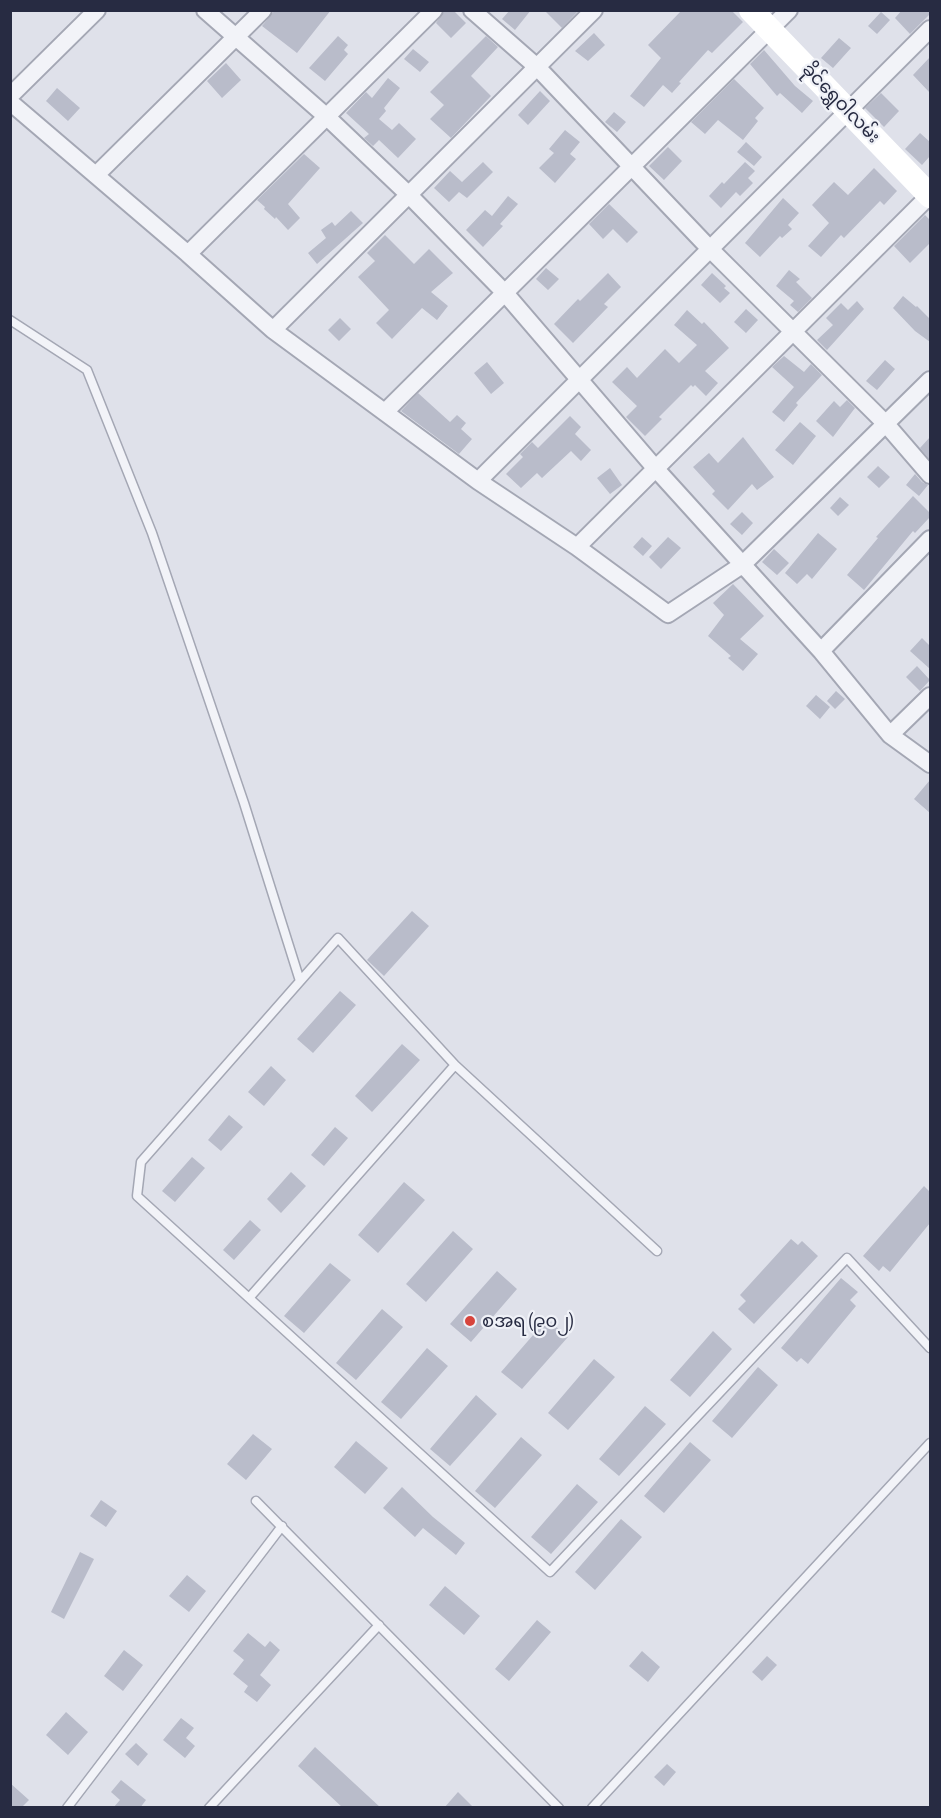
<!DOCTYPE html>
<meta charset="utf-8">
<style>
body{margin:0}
#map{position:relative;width:941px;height:1818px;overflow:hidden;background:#dfe1ea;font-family:"Asap Condensed",sans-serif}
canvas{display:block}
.frame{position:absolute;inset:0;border:12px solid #272b42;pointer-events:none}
</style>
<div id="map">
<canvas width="941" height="1818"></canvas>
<div class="frame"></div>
</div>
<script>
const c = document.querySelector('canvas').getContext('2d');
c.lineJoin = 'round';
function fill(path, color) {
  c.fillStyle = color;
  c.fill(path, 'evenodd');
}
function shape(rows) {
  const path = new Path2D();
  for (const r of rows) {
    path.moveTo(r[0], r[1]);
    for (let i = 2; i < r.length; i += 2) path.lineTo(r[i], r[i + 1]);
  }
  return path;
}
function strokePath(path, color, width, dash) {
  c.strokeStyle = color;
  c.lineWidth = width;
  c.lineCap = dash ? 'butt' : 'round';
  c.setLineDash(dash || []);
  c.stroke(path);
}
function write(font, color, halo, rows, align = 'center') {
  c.font = font + ' "Asap Condensed","Noto Sans Myanmar",sans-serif';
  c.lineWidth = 4.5;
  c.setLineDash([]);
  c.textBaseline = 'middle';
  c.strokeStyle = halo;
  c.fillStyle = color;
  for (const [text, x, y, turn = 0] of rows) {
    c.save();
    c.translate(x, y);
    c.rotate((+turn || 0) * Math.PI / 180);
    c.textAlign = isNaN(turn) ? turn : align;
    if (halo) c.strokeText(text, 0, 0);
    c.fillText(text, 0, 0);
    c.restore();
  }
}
const building = shape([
 [275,10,331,10,297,53,262,26],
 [453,10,466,23,451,38,436,23,445,10],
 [510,10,531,10,515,30,502,19],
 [544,10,579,10,562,28],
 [682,10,731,10,743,22,712,53,708,50,679,82,681,83,672,93,663,85,644,107,630,96,661,58,648,45],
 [902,10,930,10,930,14,910,34,895,18],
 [881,12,890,20,877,34,868,26],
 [594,33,605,45,588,61,575,51],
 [338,36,348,45,344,50,348,54,325,81,309,68],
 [486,36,498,47,471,76,491,96,451,138,430,119,444,105,430,92],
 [839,38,851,48,833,68,821,58],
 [413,49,429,62,420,72,404,59],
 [764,50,795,86,813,101,802,113,780,93,777,96,750,64],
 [930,57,930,93,913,75],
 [226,63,241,80,222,98,207,81],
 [388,78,400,88,384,108,386,111,379,119,392,130,399,123,416,139,398,158,379,140,373,146,364,138,369,134,346,113,366,92,372,98],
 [734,79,764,108,755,118,758,121,743,140,718,120,705,134,691,122],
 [57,88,80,108,68,121,46,101],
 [540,91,550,101,528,125,518,115],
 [881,93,899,111,884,127,865,108],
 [614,112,626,122,617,132,605,122],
 [565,130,580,142,570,154,576,159,555,183,539,168,554,153,549,149],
 [920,133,930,142,930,156,922,165,905,149],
 [746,142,762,157,754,166,737,152],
 [668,147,682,161,664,180,649,166],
 [304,154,320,168,288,204,300,218,288,230,276,217,275,219,264,209,265,207,257,200],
 [483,162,493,172,467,198,459,192,449,202,434,188,450,171,462,182],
 [745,162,755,171,748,178,753,183,740,196,736,192,721,208,709,196,722,182,724,184],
 [874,168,897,191,884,205,880,201,844,238,841,235,821,257,808,246,829,223,812,205,834,182,848,195],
 [508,196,518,204,500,224,503,226,483,247,466,230,485,210,492,216],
 [783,198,799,213,788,225,792,229,782,238,780,236,760,257,745,243],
 [609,204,638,232,627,243,613,229,603,239,589,224],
 [351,211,363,223,317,264,308,253,326,238,321,230,332,222,335,226],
 [925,215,930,220,930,243,910,263,894,246],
 [385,235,414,264,429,249,453,273,431,292,448,306,437,320,422,308,392,339,376,323,389,310,358,277,375,261,367,253],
 [546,268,559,279,548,290,536,279],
 [789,270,800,279,796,282,812,298,798,312,790,305,794,301,776,286],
 [608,273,621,287,604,304,608,307,573,343,554,324,578,299,580,301],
 [712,273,726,286,724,288,730,293,720,303,701,285],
 [903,296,916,307,917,306,930,319,930,342,915,331,893,308],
 [857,301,864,309,827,350,817,340,833,325,826,318,841,303,848,310],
 [746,309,758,320,746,333,734,322],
 [687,310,702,324,704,322,729,348,705,371,718,383,706,396,695,385,693,387,691,385,659,417,662,419,645,436,626,417,637,406,612,382,627,367,637,378,665,349,679,363,697,345,674,325],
 [340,318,351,329,339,341,328,330],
 [784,356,804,372,811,364,822,375,796,403,798,405,784,422,772,412,794,387,772,367],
 [885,360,895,369,877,390,866,381],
 [487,362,504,383,491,394,474,373],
 [418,393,450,422,457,415,466,423,461,429,472,439,459,454,401,411],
 [847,400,855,408,833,437,816,421,834,401,840,407],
 [570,416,581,427,575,434,591,450,581,461,571,451,542,478,537,473,521,488,506,474,523,457,520,454,532,442,538,448],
 [800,422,816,436,793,465,775,450],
 [743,437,774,477,757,490,752,484,728,510,712,494,715,491,693,467,709,453,718,463],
 [930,437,930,460,920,448],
 [878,466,890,477,879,488,867,477],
 [610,468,622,485,610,494,597,478],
 [915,474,922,482,928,485,919,496,906,485],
 [913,496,930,513,930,517,915,533,913,531,864,590,847,575,878,538,876,537],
 [840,497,849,505,838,516,830,508],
 [742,512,753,523,742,535,730,524],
 [818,533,837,549,812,579,807,574,797,584,785,573],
 [642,537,652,546,643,556,633,547],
 [668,537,681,548,661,569,649,557],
 [774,549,789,563,777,575,762,562],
 [733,584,764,616,740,639,758,654,743,671,728,658,731,656,708,636,724,615,713,603],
 [922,638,930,646,930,669,910,651],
 [917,666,930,680,920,691,906,677],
 [836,691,845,699,835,709,827,701],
 [816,695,830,707,820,719,806,706],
 [930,780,930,813,914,799],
 [412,911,429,926,384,976,367,960],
 [340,991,356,1005,313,1053,297,1039],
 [402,1044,420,1060,372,1112,355,1096],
 [271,1066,286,1080,264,1106,248,1092],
 [229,1115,243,1127,221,1151,208,1140],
 [335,1127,348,1138,324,1166,311,1155],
 [192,1157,205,1168,175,1202,162,1191],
 [291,1172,306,1186,281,1213,267,1199],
 [404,1182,425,1200,378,1253,358,1235],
 [924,1186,930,1192,930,1223,890,1272,883,1266,879,1271,863,1256],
 [250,1220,261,1230,234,1260,223,1250],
 [453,1231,473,1249,426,1302,406,1284],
 [791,1239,798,1245,802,1241,818,1256,754,1324,738,1309,746,1301,740,1295],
 [330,1263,351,1280,304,1333,284,1316],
 [497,1271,517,1289,471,1342,450,1324],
 [841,1278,858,1292,850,1300,856,1306,808,1364,801,1358,797,1362,781,1348],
 [382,1309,403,1327,356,1380,336,1363],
 [547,1319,568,1337,522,1389,501,1372],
 [713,1331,732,1349,690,1397,670,1380],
 [427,1348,448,1366,401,1419,381,1402],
 [594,1359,615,1377,568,1430,548,1413],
 [758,1367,778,1385,732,1438,712,1421],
 [476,1395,497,1414,450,1466,430,1449],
 [645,1406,666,1424,619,1476,599,1459],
 [253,1434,272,1449,246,1480,227,1464],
 [521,1437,542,1455,495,1508,475,1491],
 [356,1441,388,1468,365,1494,334,1467],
 [690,1442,711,1460,664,1513,644,1496],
 [577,1484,598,1502,551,1554,531,1537],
 [402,1487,433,1517,465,1543,456,1555,423,1528,415,1537,383,1508],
 [101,1500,117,1511,106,1527,90,1516],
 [621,1519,642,1537,595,1590,575,1572],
 [80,1552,94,1559,64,1619,51,1612],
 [187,1575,206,1591,189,1612,169,1596],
 [445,1586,480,1616,464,1635,429,1605],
 [537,1620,551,1632,509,1681,495,1669],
 [248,1633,265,1647,270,1641,280,1650,260,1675,271,1685,257,1702,244,1692,248,1686,233,1674,244,1660,233,1651],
 [124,1650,143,1665,123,1691,104,1676],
 [642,1651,660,1667,648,1682,629,1666],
 [767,1656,777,1665,762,1681,752,1672],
 [66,1712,88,1732,68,1755,46,1735],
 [181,1718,194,1728,186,1738,195,1746,185,1758,163,1740],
 [136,1743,148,1754,138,1766,125,1754],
 [315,1747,381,1808,343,1808,298,1766],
 [667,1764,676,1772,664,1786,654,1777],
 [121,1780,146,1800,140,1808,113,1808,120,1800,111,1792],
 [10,1783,29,1800,21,1808,10,1808],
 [458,1792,474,1808,444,1808]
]);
const lane = shape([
 [10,320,87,370,152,533,244,803,300,981],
 [657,1251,455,1065,338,938,141,1162,137,1196,550,1572,847,1258,930,1348],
 [249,1298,455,1065],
 [256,1501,559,1808],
 [67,1808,282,1526],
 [209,1808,379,1625],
 [592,1808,930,1443]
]);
const street = shape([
 [205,10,327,117,409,195,505,293,656,469,821,651,890,735,930,764],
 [472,10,537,67,710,249,886,424,930,475],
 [10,96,97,10],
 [10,102,188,254,273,330,478,481,577,547,668,614,742,565,930,380],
 [96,175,263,10],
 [188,254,434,10],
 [273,330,594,10],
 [385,412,789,10],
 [478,481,930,29],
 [577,547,930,195],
 [821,651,930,539],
 [890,735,930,696]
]);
const secondary = shape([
 [751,10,930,196]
]);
const markers = [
 [470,1321,6,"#d7443c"]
];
const streetNames = [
 ["ခိုင်ရွှေဝါလမ်း",841,103,46]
];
const poiNames = [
 ["စအရ (၉၀၂)",482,1321]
];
fill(building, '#b9bcca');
strokePath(lane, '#a4a7b4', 11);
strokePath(street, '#a4a7b4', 20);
strokePath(lane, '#f2f3f8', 8);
strokePath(street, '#f2f3f8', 16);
strokePath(secondary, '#fff', 24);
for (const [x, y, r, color] of markers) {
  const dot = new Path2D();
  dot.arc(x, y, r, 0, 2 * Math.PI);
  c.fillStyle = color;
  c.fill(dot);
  strokePath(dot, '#eff1f7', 2);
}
write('18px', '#272b42', '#eff1f7', streetNames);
write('18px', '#272b42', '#eff1f7', poiNames, 'left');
</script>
